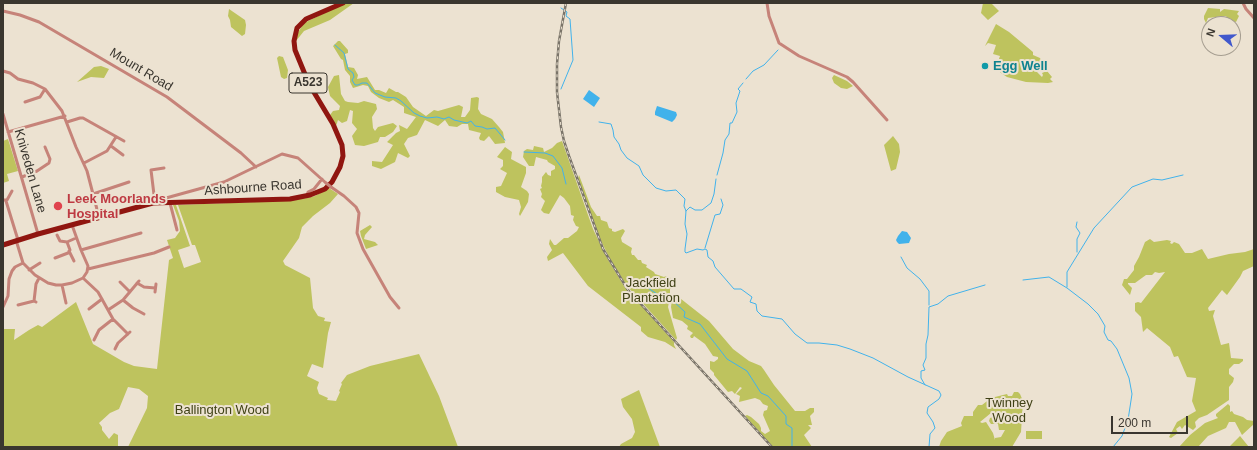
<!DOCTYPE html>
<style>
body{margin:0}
#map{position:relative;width:1257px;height:450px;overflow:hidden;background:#ece2d1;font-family:Helvetica,sans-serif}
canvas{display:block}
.frame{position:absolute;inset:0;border:4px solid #3a362f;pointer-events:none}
.north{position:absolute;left:1201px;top:16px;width:40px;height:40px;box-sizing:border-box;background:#ece2d1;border:1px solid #a59d90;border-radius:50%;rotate:289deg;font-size:11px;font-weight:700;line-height:16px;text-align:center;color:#3a362f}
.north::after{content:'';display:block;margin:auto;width:14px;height:18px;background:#4158cc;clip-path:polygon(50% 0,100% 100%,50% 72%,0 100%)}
.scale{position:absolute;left:1111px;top:416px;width:77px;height:18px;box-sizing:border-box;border:2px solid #3a362f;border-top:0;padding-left:5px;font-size:12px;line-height:14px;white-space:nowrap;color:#3a362f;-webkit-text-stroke:3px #ece2d1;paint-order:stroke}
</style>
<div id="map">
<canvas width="1257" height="450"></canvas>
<div class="frame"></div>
<div class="north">N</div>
<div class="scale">200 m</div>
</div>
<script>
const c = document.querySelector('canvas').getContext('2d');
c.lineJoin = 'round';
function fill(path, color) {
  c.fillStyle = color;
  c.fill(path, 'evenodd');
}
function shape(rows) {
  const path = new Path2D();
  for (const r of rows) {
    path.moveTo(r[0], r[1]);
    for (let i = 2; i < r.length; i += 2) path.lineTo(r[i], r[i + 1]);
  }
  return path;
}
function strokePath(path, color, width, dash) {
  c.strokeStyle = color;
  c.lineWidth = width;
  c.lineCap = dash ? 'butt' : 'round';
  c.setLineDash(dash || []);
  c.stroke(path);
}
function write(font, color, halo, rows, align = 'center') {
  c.font = font + ' Helvetica,sans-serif';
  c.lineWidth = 4;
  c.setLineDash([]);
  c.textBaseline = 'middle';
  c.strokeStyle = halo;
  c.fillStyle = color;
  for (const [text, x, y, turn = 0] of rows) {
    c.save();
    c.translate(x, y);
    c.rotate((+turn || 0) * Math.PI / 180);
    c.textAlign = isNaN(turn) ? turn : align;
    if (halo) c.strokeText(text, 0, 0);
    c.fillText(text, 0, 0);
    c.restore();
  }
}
const green = shape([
 [345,3,354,3,330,20,304,31,296,41,297,34,304,23],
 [983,3,991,3,999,11,988,20,981,13],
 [1208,8,1220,9,1220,12,1224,9,1239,11,1237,14,1239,16,1236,22,1226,20,1227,17,1225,16,1217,19,1215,19,1216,17,1208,18,1206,23,1204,19,1204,16],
 [229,9,245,20,246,25,245,34,242,36,231,27,230,20,228,16],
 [996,24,1009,32,1033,52,1033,55,1040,58,1043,64,1037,72,1042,77,1043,75,1042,73,1047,71,1052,77,1050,79,1053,82,1048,83,1026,82,1007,77,1001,73,996,67,1000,56,993,54,996,45,988,43,985,46],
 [338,41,340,41,348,50,348,53,345,54,348,67,354,68,358,75,357,79,367,77,375,90,379,90,386,93,389,88,396,92,398,92,406,97,413,107,426,116,434,110,438,111,459,105,463,107,461,117,465,117,470,110,471,98,477,97,479,98,478,109,481,114,492,119,499,127,503,132,505,143,495,144,489,136,484,141,480,140,479,138,481,133,469,130,468,124,462,124,457,127,449,126,445,120,438,126,425,120,417,135,408,138,404,144,410,156,408,158,398,153,395,162,381,169,372,166,372,161,382,162,393,145,387,142,396,133,400,131,399,125,407,129,416,117,404,113,404,107,393,100,389,102,379,98,371,92,368,86,363,85,353,88,350,82,350,76,345,70,343,60,341,59,333,46],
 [279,56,283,57,288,70,287,78,284,79,281,77,277,58],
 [101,66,109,69,104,78,91,77,77,82,94,67],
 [339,75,341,94,345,101,348,102,358,103,364,101,376,104,377,109,372,117,373,128,375,131,378,127,393,123,397,126,393,132,385,137,380,137,378,142,364,146,355,145,352,136,357,129,352,123,353,111,350,110,347,121,342,123,338,120,336,126,330,115,333,111,339,110,340,106,330,96,328,87,334,76],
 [834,75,847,81,853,86,847,89,841,88,834,83,832,78],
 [893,136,899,144,900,152,896,169,891,171,884,145],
 [8,139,18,171,7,174,9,181,3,183,3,141],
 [562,141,593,229,607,258,624,286,674,342,674,345,676,349,665,342,648,337,641,331,641,327,588,286,563,253,548,261,547,257,552,250,549,244,550,239,554,245,556,245,564,238,568,238,577,231,579,227,576,226,573,220,574,216,571,215,570,206,564,198,560,195,549,214,544,213,541,210,545,201,541,197,542,194,540,189,542,188,541,186,542,182,542,177,546,172,548,175,551,176,551,171,555,169,555,166,548,162,547,160,536,157,534,166,529,166,523,157,524,151,527,149,533,150,534,146,543,148,544,152,552,148,557,143],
 [505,147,512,152,511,159,526,167,526,173,521,187,527,191,529,194,528,202,520,216,519,214,521,207,519,200,505,197,496,192,496,187,501,186,507,173,500,169,503,166,503,160,497,157],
 [579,175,591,207,597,216,600,216,601,220,607,222,609,228,612,229,612,231,615,232,623,229,625,231,621,238,622,242,632,248,631,252,632,255,634,255,638,260,641,260,642,263,647,265,646,267,654,272,655,274,664,277,666,276,669,277,672,279,673,286,670,289,670,294,666,298,669,302,668,307,677,338,676,340,627,286,610,259,596,231,578,179],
 [329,188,338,194,330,203,313,216,302,227,299,238,283,261,285,265,310,278,313,308,318,316,325,318,324,321,331,322,328,333,323,368,312,364,307,376,319,382,317,388,319,394,328,398,327,400,336,401,340,392,339,391,342,384,341,383,347,375,370,366,419,354,439,396,458,447,128,447,147,408,148,396,139,389,128,387,119,409,110,413,99,423,102,427,102,430,109,439,114,433,118,435,118,447,3,447,3,321,4,329,15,329,14,340,29,330,38,325,42,327,76,302,93,344,124,362,134,366,157,369,169,260,173,258,167,240,175,238,180,231,179,221,173,205,176,205,190,246,178,250,184,268,201,262,195,245,192,245,178,205,280,201,307,198,315,196],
 [370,225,372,227,365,235,364,239,375,242,378,245,366,249,361,236,360,231],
 [1150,239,1154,242,1167,240,1171,241,1170,243,1172,244,1174,242,1179,244,1185,253,1192,253,1202,249,1208,259,1229,254,1245,252,1254,249,1254,266,1243,271,1240,277,1227,295,1222,290,1208,308,1209,311,1215,310,1213,316,1221,345,1229,343,1231,358,1243,359,1243,361,1239,364,1234,364,1229,369,1229,374,1234,378,1233,382,1229,387,1229,400,1207,415,1199,418,1195,422,1196,427,1193,430,1185,425,1182,429,1180,426,1176,429,1178,433,1171,438,1169,437,1177,422,1196,411,1192,401,1196,378,1187,377,1178,356,1174,357,1170,347,1147,328,1143,332,1141,317,1135,311,1135,303,1138,302,1141,303,1165,272,1159,273,1155,272,1152,275,1146,275,1135,283,1128,283,1128,284,1132,288,1130,295,1122,285,1124,279,1127,279,1134,270,1134,266,1139,257,1145,242],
 [676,295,709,321,733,349,749,361,761,366,764,370,774,385,795,411,805,411,810,408,814,408,814,412,810,416,812,425,808,425,811,428,804,435,812,447,773,447,745,416,747,415,751,417,759,424,761,428,761,431,765,434,770,431,763,415,764,411,767,410,768,406,763,404,760,400,755,398,739,402,740,396,736,394,742,388,740,387,735,394,732,391,728,392,714,375,714,373,710,369,710,361,714,362,718,359,718,357,713,356,705,344,694,336,693,338,691,338,690,336,693,333,687,329,688,326,682,321,673,318,671,307,672,299],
 [639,390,660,447,619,447,621,444,632,438,635,432,632,419,623,407,621,399],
 [1014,392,1018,392,1020,394,1023,401,1021,432,1012,447,939,447,941,441,947,432,962,426,961,423,964,416,973,416,973,412,978,405,982,405,991,398,1007,394,1008,396,1012,396],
 [991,413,996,413,997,415,990,418,989,421,991,424,998,424,999,430,1005,430,1001,437,995,438,995,440,993,433,986,422,982,423,980,422],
 [1228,404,1230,406,1230,412,1232,411,1234,414,1243,417,1247,420,1254,421,1254,424,1242,435,1235,422,1229,422,1226,428,1208,436,1198,447,1179,447,1190,435,1205,423,1218,418,1216,416,1216,414],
 [1042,431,1042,439,1026,439,1026,431],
 [1240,436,1249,447,1229,447]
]);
const water = shape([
 [589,90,600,98,594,107,583,99],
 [657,106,676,112,677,115,675,119,672,122,655,115,655,112],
 [902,231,907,232,911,238,909,243,899,244,897,242,896,240,898,236]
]);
const stream = shape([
 [335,45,344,53,348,69,353,73,354,77,352,80,355,85,358,85,362,83,367,83,375,93,385,97,396,98,401,101,414,113,420,116,427,118,437,117,444,119,449,117,454,120,467,123,471,121,475,126,482,127,487,129,495,128,505,140],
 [746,79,753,71,764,65,778,50],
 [561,89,573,60,570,19,566,16,567,12,561,8],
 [599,122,611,124,613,130,614,137,619,144,621,150,627,158,639,166,643,175,656,188,666,191,676,190,685,199,684,206,686,211,685,224,687,234,685,249,685,252,686,253,697,249,703,250,705,249,707,250,708,257,713,261,715,267,734,289,741,289,752,297,750,302,756,304,757,311,762,316,782,319,795,334,807,343,819,343,837,345,850,349,873,358,908,377,939,391,941,395,939,399,928,407,927,413,933,422,935,428,930,434,929,447],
 [524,152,545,153,553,156,562,168,566,184],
 [717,175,723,153,725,140,729,134,730,123,732,123,737,112,736,103,740,91,738,89,743,83],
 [686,211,690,207,695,210,702,210,711,203,714,194,716,179],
 [1077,222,1076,227,1080,233,1077,239,1077,252],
 [705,248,715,215,720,214,723,205,721,199],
 [901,257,907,268,920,279,929,291,929,305],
 [1023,280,1049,277,1067,288,1088,304,1098,314,1105,326,1104,332,1108,340,1111,341,1117,349,1129,378,1132,394,1128,420,1122,436,1113,447],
 [645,286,660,296,665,296,669,298],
 [1067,287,1067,272,1094,228,1132,187,1153,179,1162,180,1183,175],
 [672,300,685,312,684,317,700,324,727,359,747,371,761,393,768,396,786,416,786,424,792,428,792,447],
 [925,385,921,378,921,371,925,370,923,365,926,358,926,344,928,335,929,307,938,304,948,296,985,285]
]);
const minor = shape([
 [767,3,769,16,779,43,799,56,847,77,853,82,887,120],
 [1243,3,1246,9,1254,18],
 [3,11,20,15,39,22,167,97,241,153,256,167],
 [3,71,10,73,18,79,33,83,45,89,62,111,76,147,87,171,99,217],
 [25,102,40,97,45,89],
 [3,114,38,234],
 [67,122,80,118,83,118,124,141],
 [8,132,65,116],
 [111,146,123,155],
 [84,163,107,151,116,137],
 [22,177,37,171,49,163,50,159,45,147],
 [331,187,344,196,356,207,359,213,357,233,363,249,390,297,399,308],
 [93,194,129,182],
 [307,196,308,192,314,189,322,179],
 [3,200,7,200,12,191],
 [6,201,18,240],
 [155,203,151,170,164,168],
 [163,203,166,198,224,182,282,154,298,158,326,183],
 [170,203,177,230],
 [57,235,60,241,67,242],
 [16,240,23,263,35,275,48,283,56,285,62,285,72,283,83,278,87,272,88,266,81,250,72,225],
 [81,250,141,233],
 [69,251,74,261],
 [55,258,68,253,70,250,67,242,76,238],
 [88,269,154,253,169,247],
 [29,270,40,263],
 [83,278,98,292,113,319,128,334],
 [120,282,130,292],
 [137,283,144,287,155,288],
 [62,285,66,303],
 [155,292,156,284],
 [123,300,133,308,144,314],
 [34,301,36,284,39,278],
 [18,305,34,301,36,302],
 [3,307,8,296,9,279,12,271,15,267,23,263],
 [89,309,102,299],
 [108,310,123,300,139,281],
 [94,340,99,330,113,319],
 [115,349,118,343,130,332]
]);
const trunk = shape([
 [3,245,38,234,153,203,290,199,310,195,325,189,332,182,340,167,343,156,342,145,333,124,309,84,295,50,294,41,297,28,306,19,343,3]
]);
const rail = shape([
 [566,3,559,41,557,64,557,92,561,127,564,141,569,156,603,249,628,290,772,447]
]);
const minorBridge = shape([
 [326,183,331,187]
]);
const markers = [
 [985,66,4,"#0f9aa8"],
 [58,206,5,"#e0444e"]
];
const shields = [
 [308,83,38]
];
const shieldNames = [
 ["A523",308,83]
];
const cultureNames = [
 ["Egg Well",993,66]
];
const streetNames = [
 ["Mount Road",141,70,31],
 ["Kniveden Lane",30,171,74],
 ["Ashbourne Road",253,188,-4]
];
const healthNames = [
 ["Leek Moorlands",67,199],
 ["Hospital",67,214]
];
const parkNames = [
 ["Jackfield",651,283],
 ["Plantation",651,298],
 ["Twinney",1009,403],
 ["Wood",1009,418],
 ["Ballington Wood",222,410]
];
fill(green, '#bec35e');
fill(water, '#41b2eb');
strokePath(stream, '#41b2eb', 1);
strokePath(minor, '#c68379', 3);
strokePath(trunk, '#901610', 5);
strokePath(rail, '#7a7469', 2.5);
strokePath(rail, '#ece2d1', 1, [3]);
strokePath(minorBridge, '#c68379', 3);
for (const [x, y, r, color] of markers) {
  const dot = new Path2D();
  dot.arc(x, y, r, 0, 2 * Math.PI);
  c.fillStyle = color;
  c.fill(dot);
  strokePath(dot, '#ece2d1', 1.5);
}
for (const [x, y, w] of shields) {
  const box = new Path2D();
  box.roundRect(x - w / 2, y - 10, w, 20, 3);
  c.fillStyle = '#ece2d1';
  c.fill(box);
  strokePath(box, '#3a362f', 1);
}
write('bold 12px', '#3a362f', null, shieldNames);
write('bold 13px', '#0d838f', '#ece2d1', cultureNames, 'left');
write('13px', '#3a362f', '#ece2d1', streetNames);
write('bold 13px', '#be3a42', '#ece2d1', healthNames, 'left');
write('13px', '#3f4115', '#ece2d1', parkNames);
</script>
